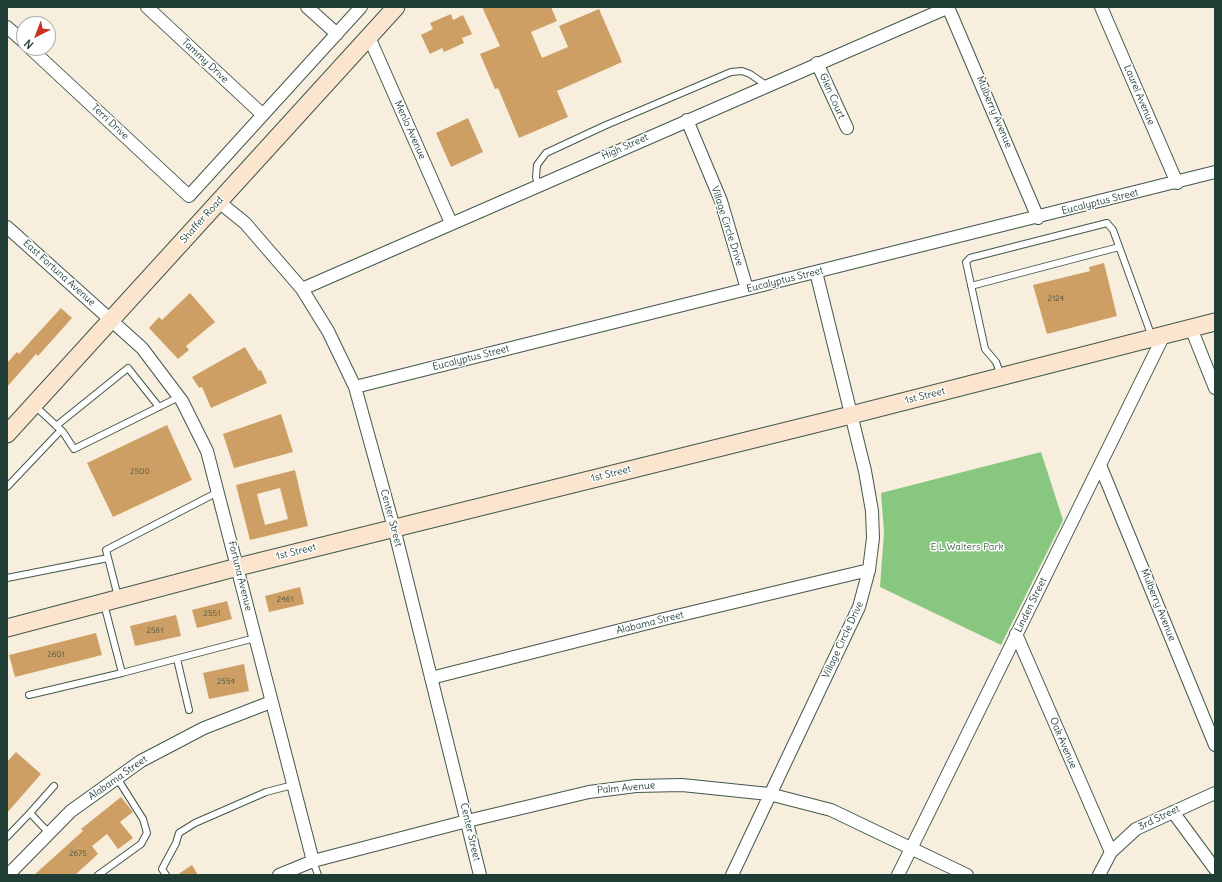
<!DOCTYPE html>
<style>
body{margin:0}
#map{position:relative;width:1222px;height:882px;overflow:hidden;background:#f8eedd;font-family:Delius,sans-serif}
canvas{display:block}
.frame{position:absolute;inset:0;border:8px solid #1f3d34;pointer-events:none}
.north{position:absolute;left:16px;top:16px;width:40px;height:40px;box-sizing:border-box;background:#fff;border:1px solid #a5b1ae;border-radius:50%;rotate:222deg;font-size:11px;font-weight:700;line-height:16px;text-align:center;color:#1f3d34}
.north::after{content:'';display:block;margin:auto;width:14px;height:18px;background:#c8321e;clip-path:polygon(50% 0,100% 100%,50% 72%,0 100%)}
</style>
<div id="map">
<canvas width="1222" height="882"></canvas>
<div class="frame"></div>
<div class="north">N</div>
</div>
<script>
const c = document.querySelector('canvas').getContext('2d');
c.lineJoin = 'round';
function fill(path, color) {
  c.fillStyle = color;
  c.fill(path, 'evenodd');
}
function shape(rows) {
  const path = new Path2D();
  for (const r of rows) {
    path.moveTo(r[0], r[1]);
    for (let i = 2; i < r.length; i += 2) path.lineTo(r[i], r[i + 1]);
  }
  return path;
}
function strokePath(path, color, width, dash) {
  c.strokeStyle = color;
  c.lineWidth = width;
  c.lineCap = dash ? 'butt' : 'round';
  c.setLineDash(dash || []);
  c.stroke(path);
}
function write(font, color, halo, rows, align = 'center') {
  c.font = font + ' Delius,sans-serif';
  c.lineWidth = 3;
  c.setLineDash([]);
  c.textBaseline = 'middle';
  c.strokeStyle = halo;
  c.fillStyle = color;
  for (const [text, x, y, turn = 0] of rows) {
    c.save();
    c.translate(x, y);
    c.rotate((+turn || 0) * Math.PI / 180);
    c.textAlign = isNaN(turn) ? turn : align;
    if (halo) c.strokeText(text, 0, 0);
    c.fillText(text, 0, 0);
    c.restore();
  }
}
const green = shape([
 [1041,452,1063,520,1001,645,880,587,884,532,881,493]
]);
const building = shape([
 [482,7,551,7,557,21,531,32,542,58,568,47,559,26,599,9,622,62,557,91,568,117,519,138,498,88,495,89,480,54,500,46],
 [451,14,453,20,463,15,472,34,462,38,464,43,444,52,442,48,430,54,421,35,433,29,430,23],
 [468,118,483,152,451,167,436,133],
 [1104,263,1117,316,1047,334,1033,285,1090,271,1089,267],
 [190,293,215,322,186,346,189,350,178,359,149,328,159,317,162,320],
 [61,308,72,318,38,356,36,354,7,387,7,363,17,352,19,354],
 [245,347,259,371,261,370,267,383,211,408,202,387,199,388,192,377],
 [281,414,293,452,234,468,223,434],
 [167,425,192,480,113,517,87,463],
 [295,470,308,526,250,540,236,485],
 [280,488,288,519,265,525,257,494],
 [300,587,304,604,269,612,265,596],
 [227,601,232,619,197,628,192,610],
 [176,615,181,636,135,646,130,626],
 [96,633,102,655,15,677,9,655],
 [244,664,249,691,209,699,203,673],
 [16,752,41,774,7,813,7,762],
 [121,797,133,812,120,822,133,838,118,849,107,834,92,846,98,854,75,875,34,875,83,831,81,829],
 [192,865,198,875,177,875]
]);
const lane = shape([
 [538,185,536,177,537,165,546,153,604,126,731,72,742,71,750,74,766,85],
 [971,286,1119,247],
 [1001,375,996,362,985,349,966,262,970,258,1107,223,1113,230,1152,337],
 [34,405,63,432,74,449,179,397],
 [56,426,128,368,159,407],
 [7,487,61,430],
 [7,578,108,558],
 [118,597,106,550,218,492],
 [104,604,122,673,255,638],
 [177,659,189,710],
 [29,695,122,673],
 [49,833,30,813,54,786],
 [7,837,30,813],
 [313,861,318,875],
 [98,875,141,844,147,833,143,819,117,778],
 [166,875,162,869,176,843,179,833,195,823,266,792,293,785]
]);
const street = shape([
 [147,7,263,115],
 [307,7,337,34],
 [948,7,1038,218],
 [1101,7,1177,183],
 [7,27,24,42],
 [369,37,451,223],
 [30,48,189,196,361,7],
 [817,63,847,128],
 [687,120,721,201,747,289],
 [219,202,245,223,302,289,328,331,355,387,394,528,480,875],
 [7,227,142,348,182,401,207,451,313,861],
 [302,289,949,7],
 [1191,328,1215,388],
 [355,387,1215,172],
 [1100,465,1215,745],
 [1016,634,1111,852],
 [431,678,668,618,869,570],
 [1173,812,1215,869],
 [8,875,71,811,141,761,204,728,271,702],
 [279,875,313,861,467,821,589,792,636,786,682,785,769,794,831,810,967,875],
 [732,875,859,607,869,570,873,538,872,511,865,471,816,272],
 [898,875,1164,335],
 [1099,875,1111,852,1136,829,1215,793]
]);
const secondary = shape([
 [7,434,396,7],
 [7,628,238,567,851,415,1215,322]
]);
const numberNames = [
 ["2124",1056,299],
 ["2500",140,472],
 ["2461",285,600],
 ["2551",212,614],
 ["2581",155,631],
 ["2601",56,655],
 ["2554",226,682],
 ["2675",78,854]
];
const streetNames = [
 ["Tammy Drive",205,61,43],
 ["Laurel Avenue",1139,95,67],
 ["Glen Court",832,96,66],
 ["Mulberry Avenue",994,112,67],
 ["Terri Drive",110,122,43],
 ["Menlo Avenue",410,130,66],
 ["High Street",625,147,-24],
 ["Eucalyptus Street",1100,202,-14],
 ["Shaffer Road",202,220,-48],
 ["Village Circle Drive",727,226,72],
 ["East Fortuna Avenue",59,273,42],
 ["Eucalyptus Street",785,280,-14],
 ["Eucalyptus Street",471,358,-14],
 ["1st Street",925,396,-14],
 ["1st Street",611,474,-14],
 ["Center Street",391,518,75],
 ["1st Street",296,552,-14],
 ["Fortuna Avenue",240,576,76],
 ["Linden Street",1031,605,-64],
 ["Mulberry Avenue",1158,605,68],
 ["Alabama Street",650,623,-14],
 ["Village Circle Drive",843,640,-65],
 ["Oak Avenue",1063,743,67],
 ["Alabama Street",118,778,-35],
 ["Palm Avenue",626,788,-5],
 ["3rd Street",1159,818,-26],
 ["Center Street",470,832,77]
];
const parkNames = [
 ["E L Walters Park",967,547]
];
fill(green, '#87c77f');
fill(building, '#ce9f64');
strokePath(lane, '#40584d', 8);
strokePath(street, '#40584d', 14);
strokePath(secondary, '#40584d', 19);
strokePath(lane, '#fff', 6);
strokePath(street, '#fff', 12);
strokePath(secondary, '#fbe5cf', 17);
write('8px', '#4b5640', null, numberNames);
write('10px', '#1f3d34', '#fff', streetNames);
write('10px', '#3e664a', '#fff', parkNames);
</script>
